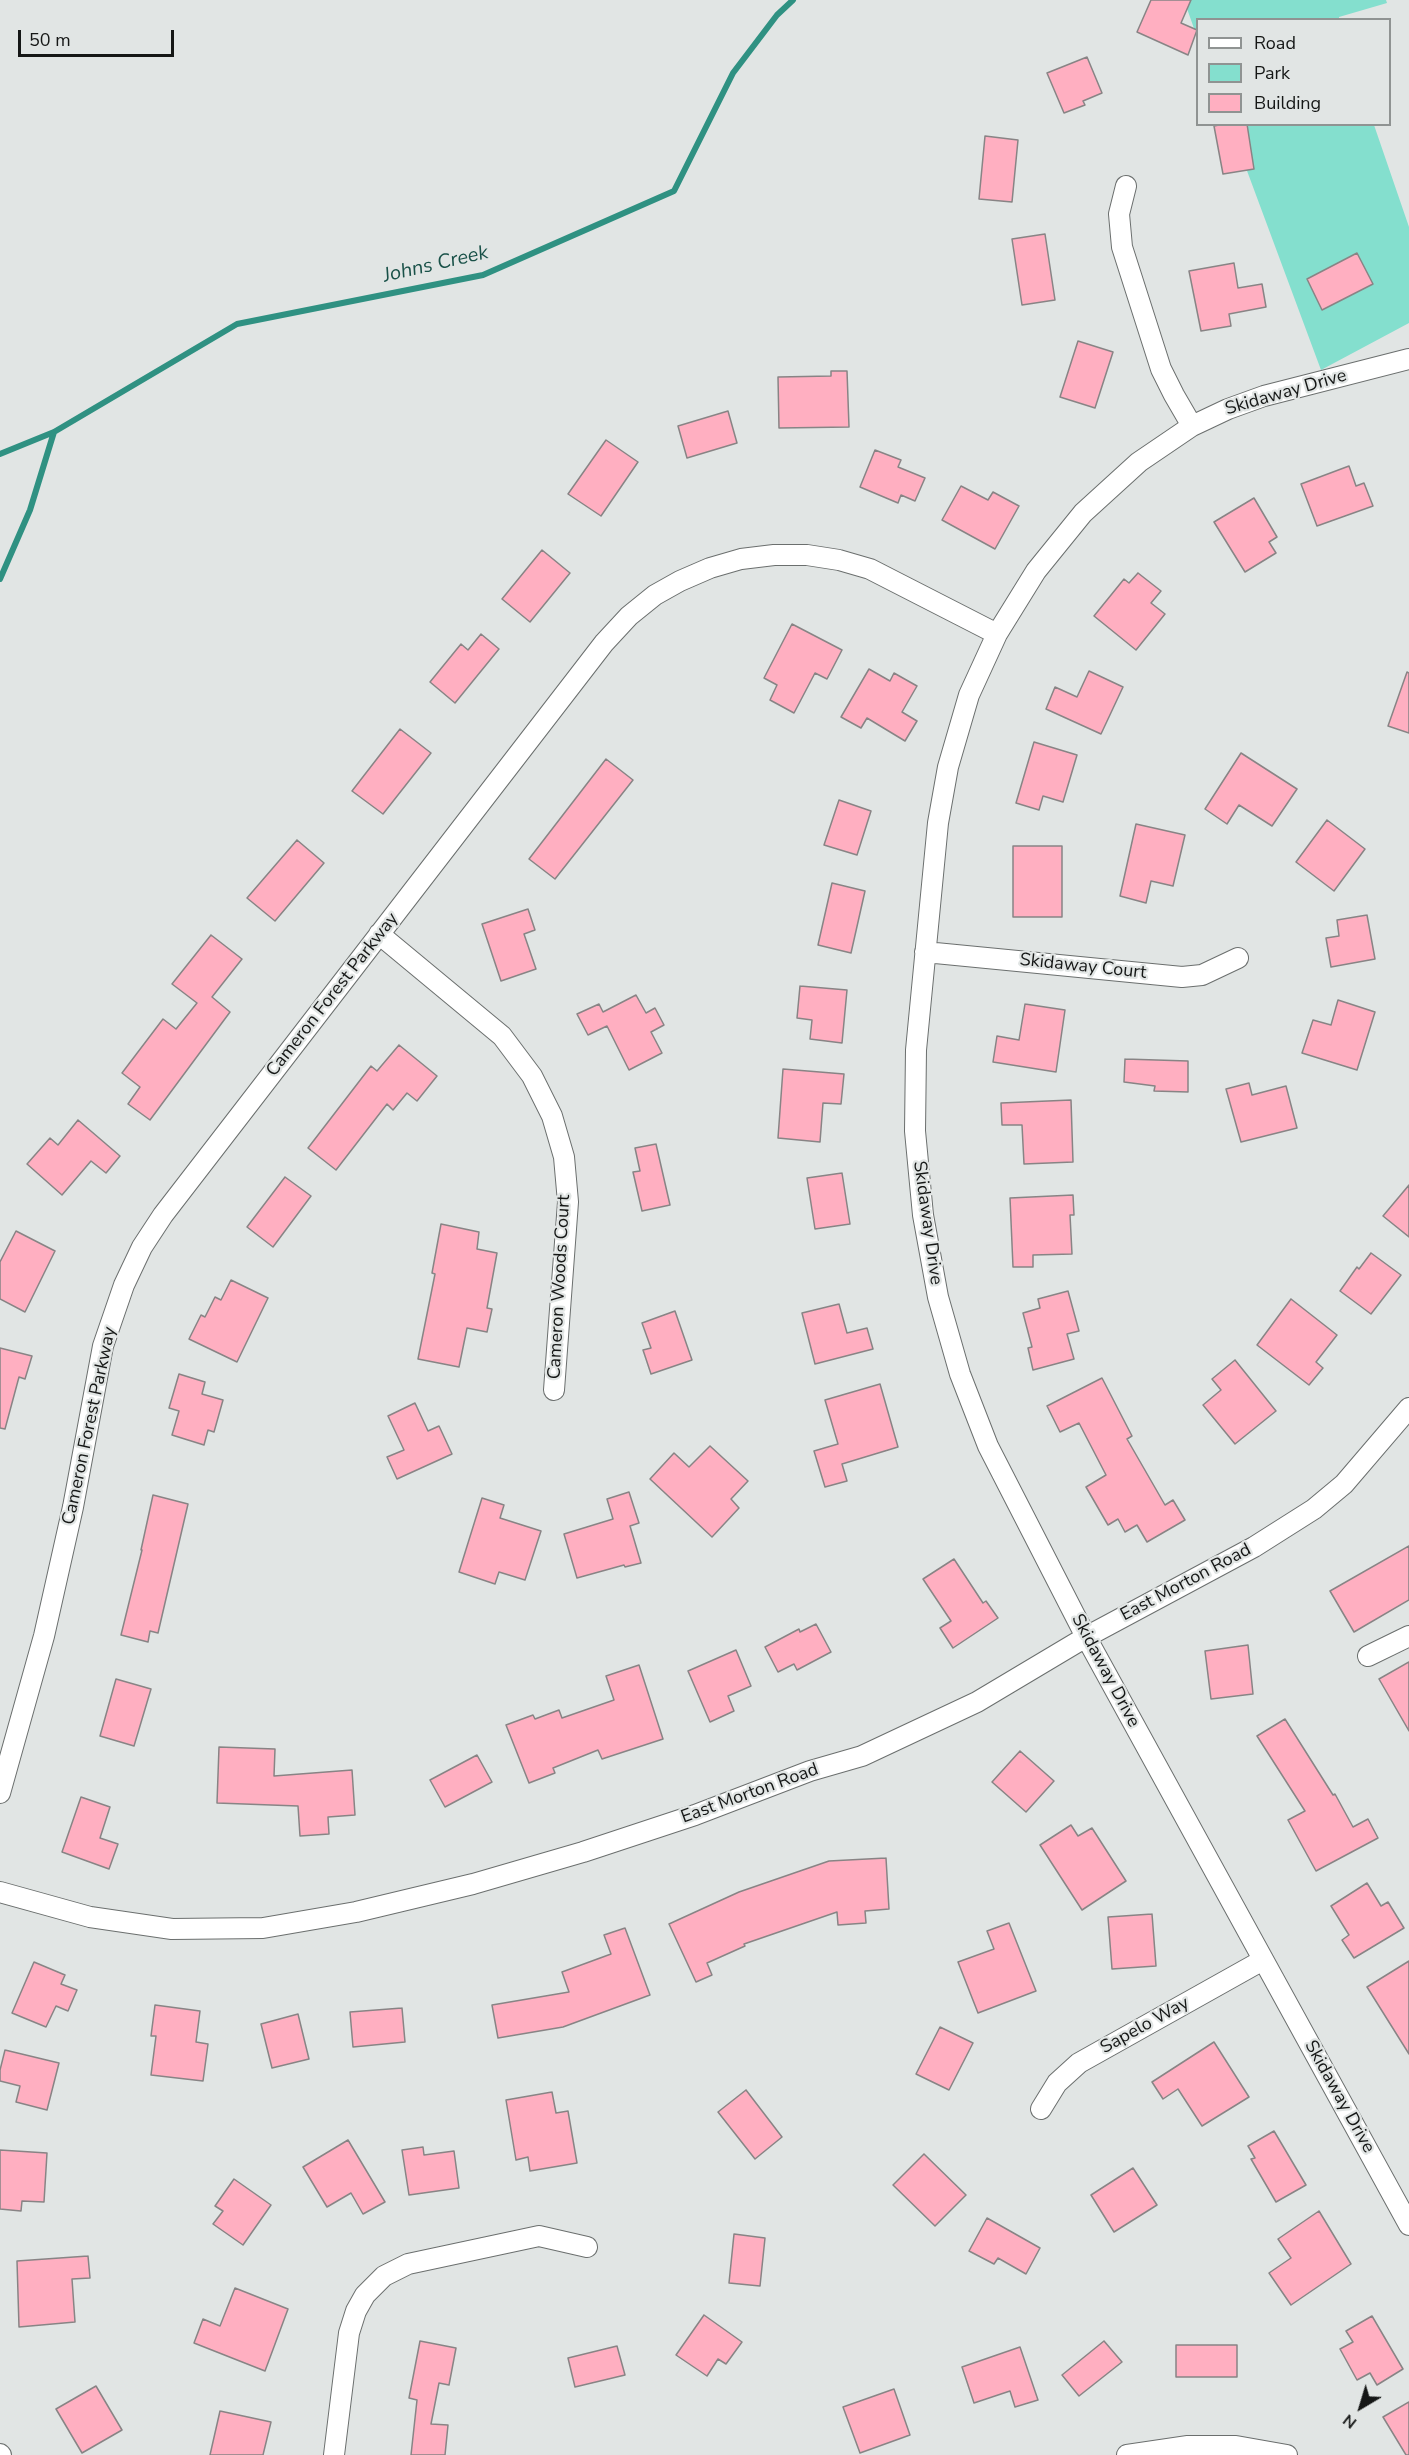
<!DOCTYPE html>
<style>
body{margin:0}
#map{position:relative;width:1409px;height:2455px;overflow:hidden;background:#e1e5e4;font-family:"Nunito Sans",sans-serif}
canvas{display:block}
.legend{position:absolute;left:1196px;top:18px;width:195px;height:108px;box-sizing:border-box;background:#e1e5e4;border:2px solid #8f9392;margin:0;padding:8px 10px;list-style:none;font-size:18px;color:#151716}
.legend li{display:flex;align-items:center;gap:12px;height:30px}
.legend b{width:30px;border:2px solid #8f9392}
.north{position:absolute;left:1331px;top:2377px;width:60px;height:60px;-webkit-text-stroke:4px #e1e5e4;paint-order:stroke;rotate:218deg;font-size:16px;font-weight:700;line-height:24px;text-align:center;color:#151716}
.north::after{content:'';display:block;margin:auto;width:21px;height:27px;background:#151716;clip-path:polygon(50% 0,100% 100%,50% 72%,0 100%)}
.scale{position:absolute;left:18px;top:30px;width:156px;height:27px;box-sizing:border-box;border:3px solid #151716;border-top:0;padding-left:8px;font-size:18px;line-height:21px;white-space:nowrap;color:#151716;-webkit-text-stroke:4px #e1e5e4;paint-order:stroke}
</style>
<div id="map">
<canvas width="1409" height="2455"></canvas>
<ul class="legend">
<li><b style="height:8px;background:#fff"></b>Road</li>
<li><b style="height:16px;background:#84dfce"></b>Park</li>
<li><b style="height:16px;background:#ffafc1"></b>Building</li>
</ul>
<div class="north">N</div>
<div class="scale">50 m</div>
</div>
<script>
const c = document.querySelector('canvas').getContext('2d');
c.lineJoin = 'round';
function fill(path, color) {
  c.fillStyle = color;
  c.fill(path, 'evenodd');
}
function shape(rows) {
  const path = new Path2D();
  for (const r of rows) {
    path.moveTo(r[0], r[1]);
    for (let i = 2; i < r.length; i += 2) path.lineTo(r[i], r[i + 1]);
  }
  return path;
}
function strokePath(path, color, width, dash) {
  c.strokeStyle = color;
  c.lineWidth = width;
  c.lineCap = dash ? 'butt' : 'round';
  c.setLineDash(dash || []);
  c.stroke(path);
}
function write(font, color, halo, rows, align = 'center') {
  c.font = font + ' "Nunito Sans",sans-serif';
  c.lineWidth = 4.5;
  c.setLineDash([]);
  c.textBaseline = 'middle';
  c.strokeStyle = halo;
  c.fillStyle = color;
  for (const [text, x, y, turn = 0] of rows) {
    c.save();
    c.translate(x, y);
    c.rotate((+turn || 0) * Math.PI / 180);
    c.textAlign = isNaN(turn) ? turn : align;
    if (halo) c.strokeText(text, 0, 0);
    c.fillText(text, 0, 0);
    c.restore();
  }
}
const green = shape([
 [1184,0,1386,0,1387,3,1339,17,1339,19,1198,20,1197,37],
 [1230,125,1374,125,1409,227,1409,323,1321,370]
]);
const stream = shape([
 [0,454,54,432,237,324,483,275,674,191,733,73,777,15,793,0],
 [0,579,30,510,54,432]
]);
const building = shape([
 [1151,0,1191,0,1181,23,1197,30,1188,55,1137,32,1151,0],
 [1087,57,1102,93,1083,101,1085,105,1064,113,1047,73,1087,57],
 [1224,124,1247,124,1254,169,1223,174,1214,126,1224,124],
 [985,136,1018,140,1012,202,979,199,985,136],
 [1045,234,1055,300,1022,305,1012,239,1045,234],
 [1357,253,1373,284,1322,310,1307,279,1357,253],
 [1234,263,1238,288,1262,284,1266,307,1229,314,1231,326,1201,331,1189,271,1234,263],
 [1078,341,1113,352,1095,408,1060,397,1078,341],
 [831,371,847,371,849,427,779,428,778,377,831,376,831,371],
 [728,411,737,443,687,458,678,426,728,411],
 [606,440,638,462,601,516,568,494,606,440],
 [875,450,901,460,898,467,925,478,915,501,901,495,898,503,860,487,875,450],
 [1349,466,1356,486,1364,483,1373,506,1317,526,1301,484,1349,466],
 [961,486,988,500,993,492,1019,506,995,549,942,520,961,486],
 [1254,498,1277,537,1269,542,1276,553,1245,572,1214,522,1254,498],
 [542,550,570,573,530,622,502,599,542,550],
 [1138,573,1161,591,1151,603,1165,614,1136,650,1094,616,1124,579,1129,583,1138,573],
 [792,624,842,650,827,679,815,673,794,713,770,700,777,685,764,678,792,624],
 [481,634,499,649,455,703,430,682,461,644,468,650,481,634],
 [869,669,890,681,894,673,917,686,902,712,917,721,905,741,867,718,861,728,841,717,869,669],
 [1089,671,1123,687,1101,734,1046,709,1055,687,1077,697,1089,671],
 [1407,672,1409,673,1409,733,1388,726,1407,672],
 [400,729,431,753,383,814,352,791,400,729],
 [1034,742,1077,755,1063,802,1043,796,1039,810,1016,803,1034,742],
 [1241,753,1297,789,1272,826,1239,805,1227,824,1205,809,1241,753],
 [606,759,633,780,555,879,529,859,606,759],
 [839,800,871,811,857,855,824,845,839,800],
 [1327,820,1365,849,1334,891,1296,862,1327,820],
 [1136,824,1185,835,1173,886,1151,881,1146,903,1120,896,1136,824],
 [297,840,324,863,275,921,247,898,297,840],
 [1013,846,1062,846,1062,917,1013,917,1013,846],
 [832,883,865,891,851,953,818,945,832,883],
 [528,909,535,930,524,934,536,969,501,981,482,924,528,909],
 [1367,915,1375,959,1331,967,1326,938,1339,936,1337,920,1367,915],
 [211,935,242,959,212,997,230,1012,150,1120,128,1104,140,1087,122,1073,163,1019,176,1029,197,1003,172,984,211,935],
 [800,986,847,990,842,1043,810,1039,812,1020,797,1018,800,986],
 [636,995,646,1013,655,1008,664,1025,651,1032,662,1053,629,1070,607,1026,588,1035,577,1014,599,1004,603,1012,636,995],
 [1338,1000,1375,1012,1357,1070,1302,1053,1313,1020,1331,1025,1338,1000],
 [1025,1004,1065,1010,1056,1072,993,1062,997,1036,1019,1040,1025,1004],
 [399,1045,437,1076,417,1101,407,1093,393,1110,387,1104,336,1170,308,1148,371,1066,377,1071,399,1045],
 [1125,1059,1188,1061,1188,1092,1154,1091,1155,1086,1124,1082,1125,1059],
 [783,1069,844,1074,841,1104,823,1103,820,1142,778,1138,783,1069],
 [1249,1083,1252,1095,1286,1086,1297,1128,1241,1142,1226,1089,1249,1083],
 [1071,1100,1073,1162,1024,1164,1022,1125,1002,1125,1001,1103,1071,1100],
 [78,1120,120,1156,106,1173,91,1161,62,1195,27,1164,50,1138,58,1145,78,1120],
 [656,1144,670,1205,642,1211,633,1172,640,1171,635,1148,656,1144],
 [842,1173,850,1224,815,1229,807,1178,842,1173],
 [285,1177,311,1196,273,1247,247,1227,285,1177],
 [1409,1185,1409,1237,1383,1216,1409,1185],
 [1073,1195,1074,1215,1070,1215,1072,1254,1033,1255,1033,1267,1013,1267,1010,1198,1073,1195],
 [441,1224,479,1232,477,1249,497,1253,487,1308,492,1309,487,1332,467,1328,459,1367,418,1359,435,1274,432,1273,441,1224],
 [16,1231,55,1251,25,1312,0,1299,0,1262,16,1231],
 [1371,1253,1401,1275,1371,1314,1340,1291,1357,1267,1359,1269,1371,1253],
 [231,1280,268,1298,237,1362,189,1339,201,1315,205,1317,215,1297,221,1300,231,1280],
 [1068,1291,1079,1331,1067,1334,1074,1359,1033,1370,1028,1348,1032,1347,1023,1313,1040,1308,1038,1299,1068,1291],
 [1291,1299,1337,1335,1316,1362,1323,1368,1309,1385,1257,1345,1291,1299],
 [839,1304,847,1333,867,1328,873,1349,815,1364,802,1313,839,1304],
 [675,1311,692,1360,651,1374,643,1350,651,1348,642,1323,675,1311],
 [0,1348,32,1356,25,1379,19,1377,5,1429,0,1428,0,1348],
 [1235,1360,1276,1411,1235,1444,1203,1405,1221,1390,1212,1379,1235,1360],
 [179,1374,205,1382,202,1394,223,1400,214,1432,208,1430,204,1445,172,1435,179,1411,169,1408,179,1374],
 [1102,1378,1132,1436,1127,1439,1165,1505,1173,1500,1185,1520,1147,1542,1137,1525,1125,1532,1118,1519,1108,1525,1086,1487,1106,1475,1079,1423,1060,1432,1047,1406,1102,1378],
 [880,1384,898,1447,842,1464,847,1481,825,1487,814,1451,838,1444,825,1400,880,1384],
 [415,1403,428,1431,439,1426,452,1454,397,1479,387,1457,404,1450,388,1416,415,1403],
 [710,1446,748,1481,731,1499,739,1508,712,1537,650,1479,674,1453,689,1467,710,1446],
 [629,1492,639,1523,630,1526,641,1563,625,1567,624,1565,577,1578,564,1534,613,1519,607,1499,629,1492],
 [153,1495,188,1504,158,1633,150,1631,148,1642,121,1635,142,1550,141,1550,153,1495],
 [482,1498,504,1505,500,1518,541,1531,525,1580,499,1572,495,1584,459,1572,482,1498],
 [1409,1546,1409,1600,1354,1632,1330,1591,1409,1546],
 [954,1559,983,1603,986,1601,998,1618,953,1648,940,1628,951,1621,923,1579,954,1559],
 [816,1624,831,1652,797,1670,794,1664,778,1672,765,1647,799,1629,800,1632,816,1624],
 [1248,1645,1253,1694,1211,1699,1205,1651,1248,1645],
 [736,1650,751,1686,728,1696,734,1711,710,1722,688,1671,736,1650],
 [1409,1662,1409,1731,1379,1679,1409,1662],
 [639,1665,663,1739,602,1759,598,1750,553,1768,555,1773,529,1783,506,1725,533,1715,535,1719,559,1710,562,1718,614,1700,606,1676,639,1665],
 [116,1679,151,1689,134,1746,100,1736,116,1679],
 [1285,1719,1333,1795,1335,1794,1353,1827,1368,1819,1378,1838,1316,1871,1288,1820,1305,1811,1257,1736,1285,1719],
 [219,1747,275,1749,274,1776,352,1770,355,1815,328,1817,329,1834,300,1836,298,1806,217,1803,219,1747],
 [1020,1751,1054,1781,1026,1812,992,1782,1020,1751],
 [477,1755,492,1782,445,1807,430,1780,477,1755],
 [81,1797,110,1807,100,1838,118,1844,109,1869,62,1852,81,1797],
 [1071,1825,1078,1836,1092,1828,1126,1881,1082,1910,1040,1845,1071,1825],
 [886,1858,889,1909,865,1911,866,1923,838,1925,837,1912,744,1944,745,1946,707,1963,712,1975,696,1982,669,1924,739,1892,829,1861,886,1858],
 [1367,1883,1381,1906,1388,1902,1404,1928,1354,1958,1342,1940,1349,1935,1331,1906,1367,1883],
 [1152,1914,1156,1966,1112,1969,1108,1917,1152,1914],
 [1009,1923,1036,1991,978,2013,958,1962,994,1949,987,1931,1009,1923],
 [625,1928,650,1995,563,2027,498,2038,492,2005,569,1992,562,1972,611,1954,604,1935,625,1928],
 [1409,1961,1409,2054,1367,1987,1409,1961],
 [34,1962,65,1975,61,1984,77,1990,68,2011,56,2006,46,2027,12,2013,34,1962],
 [155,2005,200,2011,196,2042,208,2044,203,2081,151,2075,156,2036,151,2036,155,2005],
 [402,2008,405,2042,353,2047,350,2012,402,2008],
 [298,2014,309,2059,272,2068,261,2024,298,2014],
 [940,2027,973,2043,949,2090,916,2074,940,2027],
 [1214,2042,1249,2097,1202,2126,1178,2089,1163,2099,1152,2082,1214,2042],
 [5,2050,59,2063,47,2110,16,2102,20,2086,0,2081,0,2070,5,2050],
 [746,2090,782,2137,755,2159,718,2112,746,2090],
 [552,2092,556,2113,568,2111,577,2163,530,2171,528,2157,516,2160,506,2100,552,2092],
 [1274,2131,1306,2185,1276,2202,1251,2159,1255,2158,1248,2146,1274,2131],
 [348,2140,385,2202,363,2214,351,2193,327,2207,303,2167,348,2140],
 [423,2147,424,2155,454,2151,459,2188,409,2195,402,2150,423,2147],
 [0,2150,47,2153,44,2202,22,2201,21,2211,0,2209,0,2150],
 [924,2154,966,2195,935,2226,893,2185,924,2154],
 [1133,2168,1157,2205,1114,2232,1091,2195,1133,2168],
 [234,2179,271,2205,243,2245,213,2224,223,2211,215,2206,234,2179],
 [1319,2211,1351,2264,1291,2305,1269,2273,1291,2258,1278,2239,1319,2211],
 [987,2218,1040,2248,1026,2274,998,2258,994,2264,969,2251,987,2218],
 [734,2234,765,2238,760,2286,729,2283,734,2234],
 [88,2256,90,2278,72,2279,75,2322,19,2327,17,2261,88,2256],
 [235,2288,288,2309,265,2371,194,2343,203,2319,220,2326,235,2288],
 [704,2315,742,2342,726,2364,718,2359,707,2376,676,2355,704,2315],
 [1372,2316,1403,2369,1377,2385,1370,2373,1357,2380,1340,2349,1353,2342,1346,2331,1372,2316],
 [420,2341,456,2348,449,2385,439,2383,431,2424,448,2425,445,2455,411,2455,417,2400,409,2398,420,2341],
 [1104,2341,1122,2362,1079,2396,1062,2375,1104,2341],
 [1176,2345,1237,2345,1237,2377,1176,2377,1176,2345],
 [617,2346,625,2375,575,2387,568,2358,617,2346],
 [1020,2347,1038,2400,1015,2407,1010,2391,974,2403,962,2367,1020,2347],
 [96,2386,122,2430,82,2453,56,2409,96,2386],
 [894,2389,910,2435,860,2453,843,2407,894,2389],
 [1409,2402,1409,2455,1406,2455,1383,2417,1409,2402],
 [220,2411,271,2422,263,2455,210,2455,220,2411]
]);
const street = shape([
 [1126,186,1119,214,1122,247,1161,369,1174,395,1192,426],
 [1409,359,1264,396,1228,409,1192,426,1139,462,1083,513,1036,571,997,634,969,695,948,767,938,823,916,1050,915,1131,923,1215,938,1297,960,1374,988,1446,1086,1637,1409,2225],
 [379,934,502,1036,532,1076,552,1116,564,1157,568,1202,554,1390],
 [925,952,1182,977,1202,975,1238,958],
 [1368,1656,1409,1636],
 [0,1793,44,1636,73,1507,103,1346,124,1285,142,1247,163,1215,604,643,629,616,655,595,680,581,710,568,741,559,774,555,807,555,839,560,870,569,997,634],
 [0,1892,90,1917,172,1929,263,1928,356,1912,473,1884,583,1852,695,1815,810,1771,862,1756,977,1702,1086,1637,1254,1547,1314,1509,1344,1484,1409,1408],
 [1041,2109,1057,2083,1079,2063,1263,1960],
 [0,2454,1,2455],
 [334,2455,349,2333,356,2311,365,2295,384,2276,408,2264,539,2236,587,2247],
 [1127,2455,1188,2446,1236,2446,1287,2455]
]);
const streetNames = [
 ["Skidaway Drive",1286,393,-16],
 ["Skidaway Court",1083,967,6],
 ["Cameron Forest Parkway",333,995,-52],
 ["Skidaway Drive",927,1223,82],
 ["Cameron Woods Court",560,1287,-87],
 ["Cameron Forest Parkway",90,1426,-78],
 ["East Morton Road",1186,1583,-28],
 ["Skidaway Drive",1105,1671,62],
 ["East Morton Road",750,1794,-20],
 ["Sapelo Way",1145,2026,-29],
 ["Skidaway Drive",1339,2097,61]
];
const waterNames = [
 ["Johns Creek",436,265,-13]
];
fill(green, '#84dfce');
strokePath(stream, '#2f9182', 6);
fill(building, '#ffafc1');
strokePath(building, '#888485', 1.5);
strokePath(street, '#6b6f6e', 22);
strokePath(street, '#fff', 20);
write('18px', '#151716', '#e1e5e4', streetNames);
write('italic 20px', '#195148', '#e1e5e4', waterNames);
</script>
